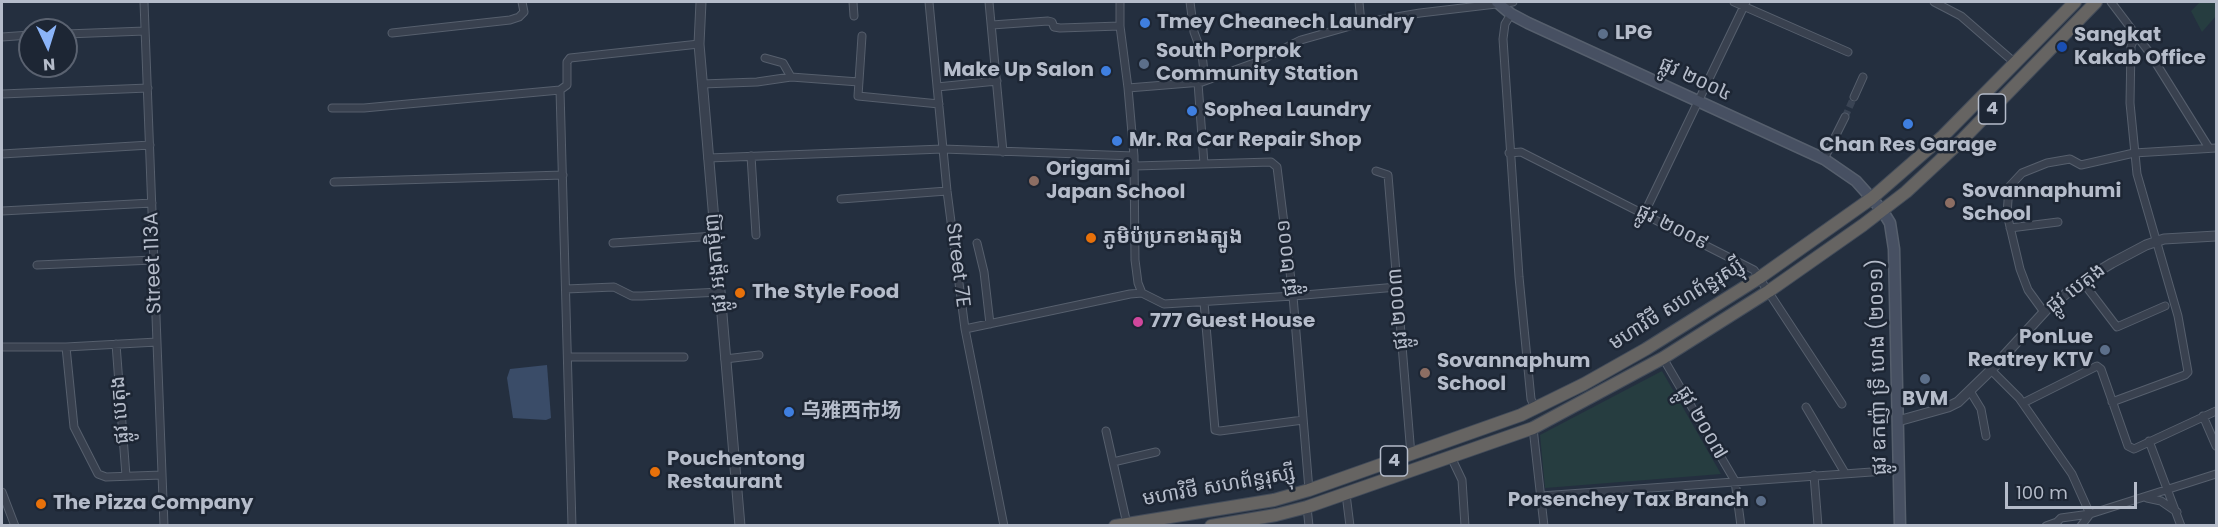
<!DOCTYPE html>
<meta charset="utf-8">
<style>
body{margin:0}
#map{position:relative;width:2218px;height:527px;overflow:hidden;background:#242f3f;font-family:Poppins,sans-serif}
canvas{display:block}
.frame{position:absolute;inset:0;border:3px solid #b5bcca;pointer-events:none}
.north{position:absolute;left:18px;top:18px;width:60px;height:60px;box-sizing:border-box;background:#1d2634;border:2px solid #5a6270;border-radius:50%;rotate:176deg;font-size:16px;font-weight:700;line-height:24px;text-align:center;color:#b5bcca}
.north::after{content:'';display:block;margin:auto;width:21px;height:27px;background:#8bb4f8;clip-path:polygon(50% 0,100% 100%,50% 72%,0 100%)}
.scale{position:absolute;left:2005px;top:482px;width:132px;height:27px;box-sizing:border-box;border:3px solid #b5bcca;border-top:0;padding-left:8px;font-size:18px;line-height:21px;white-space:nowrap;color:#b5bcca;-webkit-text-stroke:4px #1d2634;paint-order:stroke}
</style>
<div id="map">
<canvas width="2218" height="527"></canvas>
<div class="frame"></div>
<div class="north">N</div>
<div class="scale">100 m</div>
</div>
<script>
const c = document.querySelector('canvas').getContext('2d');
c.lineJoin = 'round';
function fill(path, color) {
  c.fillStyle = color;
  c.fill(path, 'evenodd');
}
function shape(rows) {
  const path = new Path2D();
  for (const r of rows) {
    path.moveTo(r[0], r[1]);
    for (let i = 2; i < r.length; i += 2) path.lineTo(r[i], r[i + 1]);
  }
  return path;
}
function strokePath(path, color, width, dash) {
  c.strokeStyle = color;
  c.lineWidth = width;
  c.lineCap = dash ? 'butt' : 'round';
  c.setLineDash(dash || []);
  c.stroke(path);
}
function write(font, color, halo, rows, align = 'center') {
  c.font = font + ' Poppins,"Noto Sans SC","Noto Sans Khmer",sans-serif';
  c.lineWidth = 5;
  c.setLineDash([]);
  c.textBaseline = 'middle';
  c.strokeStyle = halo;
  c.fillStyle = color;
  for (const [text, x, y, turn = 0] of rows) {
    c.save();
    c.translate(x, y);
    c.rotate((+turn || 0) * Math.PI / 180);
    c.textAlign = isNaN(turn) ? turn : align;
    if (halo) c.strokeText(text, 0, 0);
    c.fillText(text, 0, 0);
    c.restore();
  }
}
const green = shape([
 [2200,2,2216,2,2216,16,2202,32,2191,11],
 [1662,371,1721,474,1545,488,1540,435]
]);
const water = shape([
 [547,365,551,418,546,420,513,418,507,378,510,369]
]);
const minorTunnel = shape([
 [1845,117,1854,97]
]);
const minor = shape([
 [144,2,164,526],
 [853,2,854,16],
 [929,2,947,191,965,329,1004,526],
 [989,2,1003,152],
 [1120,2,1120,26,1128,88,1134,156,1135,260,1138,283,1142,293],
 [1190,2,1194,32,1202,54,1205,81],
 [1359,2,1361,23],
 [1734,2,1848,52],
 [1934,2,1961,16,2015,63],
 [2111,2,2149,52,2209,148],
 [1511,14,1505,24,1503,39,1519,277,1531,399,1535,408],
 [992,25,1048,21,1052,22,1054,27,1060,28,1120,26],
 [392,33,510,20,519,17,524,12,522,2],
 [66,34,145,31],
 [862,36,858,96,939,104],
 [2,37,30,35],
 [765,58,783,63,791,77],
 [1198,83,1204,164],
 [702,84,757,82,791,77,859,82],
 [937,87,997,81],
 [1128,88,1202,82,1257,62,1301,40,1361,23,1420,13,1513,2],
 [560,90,572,526],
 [2,94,148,88],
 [1854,97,1863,77],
 [332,108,364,108,560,90,567,85,567,62,570,58,699,44],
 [1509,153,1521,152,1754,270,1842,404],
 [2,154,150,145],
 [751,156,756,235],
 [708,158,943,149,1134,156],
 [1824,159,1845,117],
 [1135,166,1271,162,1277,167,1293,296,1309,490],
 [1376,171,1388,175,1411,455],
 [334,182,563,175],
 [841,199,947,191],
 [2,211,152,203],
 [1644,214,1746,2],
 [2010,228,2058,222],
 [613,243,715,236],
 [977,243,984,272,990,324],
 [37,265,154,260],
 [2082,281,2117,327,2165,306],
 [566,289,614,287,632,296,642,296,720,292],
 [1204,302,1215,430,1220,431,1303,420],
 [2044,312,2028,290,2020,269,2007,214,2009,187,2022,173,2047,163,2070,159,2081,165,2134,153,2216,148],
 [965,329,1130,294,1142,293,1164,304,1293,296,1397,287],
 [116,344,126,476],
 [2,347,66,347,157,342],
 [66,347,74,427,98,474,106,477,162,475],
 [568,357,684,357],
 [1663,358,1735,481,1741,526],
 [725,359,759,355],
 [1991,370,2019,398,2072,474,2090,514],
 [1970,391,1981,409,1986,436],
 [2112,402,2185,375,2188,372,2178,316,2137,174,2130,103,2131,46,2136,35],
 [2023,403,2097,366,2101,369,2128,446,2134,449,2216,411],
 [1806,407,1845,473],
 [2203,416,2216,446],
 [1533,428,1544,526],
 [1106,431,1127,524],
 [2149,441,2181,526],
 [1451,457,1462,480,1465,526],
 [1113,462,1156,452],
 [1814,475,1818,526],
 [2,492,15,526],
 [1346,494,1350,526],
 [1541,496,1899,470],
 [2147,498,2161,501,2177,512],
 [1307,507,1309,526],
 [2046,526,2057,522],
 [2057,526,2057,522,2061,518,2090,514,2216,474],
 [2081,526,2090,514]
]);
const tertiary = shape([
 [701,2,699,44,740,526],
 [1898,421,1948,407,1958,402,1991,370,2047,309,2082,281,2112,263,2146,245,2164,239,2216,236]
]);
const secondary = shape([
 [1497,2,1511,14,1528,23,1824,159,1856,181,1882,210,1890,223,1894,249,1900,526]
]);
const trunk = shape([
 [1115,526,1274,500,1309,490,1521,415,1584,384,1646,349,1759,278,1872,198,1943,136,2075,2],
 [1211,526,1276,515,1307,507,1533,428,1663,358,1769,291,1863,225,1906,192,1962,140,2096,2]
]);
const markers = [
 [1145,23,6,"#3f7fe0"],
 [1603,34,6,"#5c6f8a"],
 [2062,47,6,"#1a4fb4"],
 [1144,64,6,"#5c6f8a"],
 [1106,71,6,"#3f7fe0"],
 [1192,111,6,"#3f7fe0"],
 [1908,124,6,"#3f7fe0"],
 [1117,141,6,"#3f7fe0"],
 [1034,181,6,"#8d6e63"],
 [1950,203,6,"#8d6e63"],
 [1091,238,6,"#e8710a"],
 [740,293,6,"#e8710a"],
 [1138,322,6,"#d1479c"],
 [2105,350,6,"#5c6f8a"],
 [1425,373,6,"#8d6e63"],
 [1925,379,6,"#5c6f8a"],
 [789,412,6,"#3f7fe0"],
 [655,472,6,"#e8710a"],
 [1761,501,6,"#5c6f8a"],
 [41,504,6,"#e8710a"]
];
const shields = [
 [1992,109,27],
 [1394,461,27]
];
const shieldNames = [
 ["4",1992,109],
 ["4",1394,461]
];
const poiNames = [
 ["Tmey Cheanech Laundry",1157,23],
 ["LPG",1615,34],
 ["Sangkat",2074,36],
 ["Kakab Office",2074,59],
 ["South Porprok",1156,52],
 ["Community Station",1156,75],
 ["Make Up Salon",1094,71,"right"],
 ["Sophea Laundry",1204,111],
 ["Mr. Ra Car Repair Shop",1129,141],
 ["Chan Res Garage",1908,146,"center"],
 ["Origami",1046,170],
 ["Japan School",1046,193],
 ["Sovannaphumi",1962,192],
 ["School",1962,215],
 ["ភូមិប៉ប្រកខាងត្បូង",1103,238],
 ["The Style Food",752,293],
 ["777 Guest House",1150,322],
 ["PonLue",2093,338,"right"],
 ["Reatrey KTV",2093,361,"right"],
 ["Sovannaphum",1437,362],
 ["School",1437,385],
 ["BVM",1925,400,"center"],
 ["乌雅西市场",801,412],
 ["Pouchentong",667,460],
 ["Restaurant",667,483],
 ["Porsenchey Tax Branch",1749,501,"right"],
 ["The Pizza Company",53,504]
];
const streetNames = [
 ["ផ្លូវ ២០០៤",1695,80,25],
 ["ផ្លូវ ២០០៩",1672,228,27],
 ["ផ្លូវ ២០០១",1288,258,-96],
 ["Street 113A",154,263,-92],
 ["ផ្លូវ អង្តតាម៉ិញ",717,263,-95],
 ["Street 7E",957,265,83],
 ["ផ្លូវ បេតុង",2076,289,-37],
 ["មហាវិថី សហព័ន្ធរុស្ស៊ី",1677,305,-32],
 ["ផ្លូវ ២០០៣",1399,309,-95],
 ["ផ្លូវ ឧកញ៉ា ទ្រី ហេង (២០១១)",1879,367,-91],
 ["ផ្លូវ បេតុង",121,410,-94],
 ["ផ្លូវ ២០០៧",1701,423,60],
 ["មហាវិថី សហព័ន្ធរុស្ស៊ី",1219,487,-10]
];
fill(green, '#263d40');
fill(water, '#3a4c68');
strokePath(minorTunnel, '#3a4454', 7, [7, 3.5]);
strokePath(minor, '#565f6d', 9);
strokePath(tertiary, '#565f6d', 11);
strokePath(secondary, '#565f6d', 13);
strokePath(trunk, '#434c5a', 14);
strokePath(minor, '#39414f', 7);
strokePath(tertiary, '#39414f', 9);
strokePath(secondary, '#475062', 10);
strokePath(trunk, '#666462', 12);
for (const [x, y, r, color] of markers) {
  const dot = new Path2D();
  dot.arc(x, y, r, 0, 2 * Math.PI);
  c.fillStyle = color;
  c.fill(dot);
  strokePath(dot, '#1d2634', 2);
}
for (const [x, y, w] of shields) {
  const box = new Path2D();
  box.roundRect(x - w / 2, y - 15, w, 30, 4.5);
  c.fillStyle = '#1d2634';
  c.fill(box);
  strokePath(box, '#b5bcca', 1.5);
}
write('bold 18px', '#b5bcca', null, shieldNames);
write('bold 20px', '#b5bcca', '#1d2634', poiNames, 'left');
write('20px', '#b5bcca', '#1d2634', streetNames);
</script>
